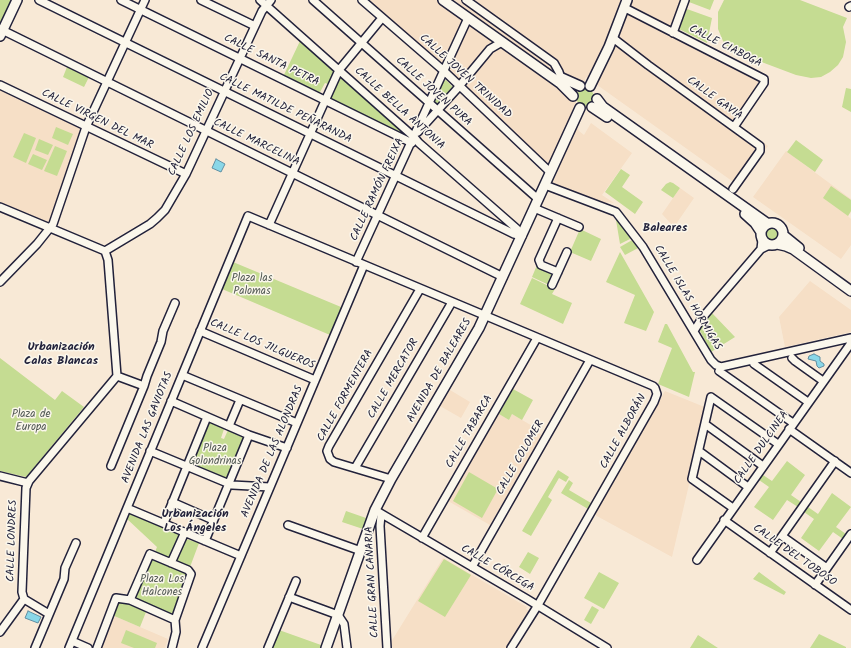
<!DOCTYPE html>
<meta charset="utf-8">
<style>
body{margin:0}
canvas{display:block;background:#f8e9d6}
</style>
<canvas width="851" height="648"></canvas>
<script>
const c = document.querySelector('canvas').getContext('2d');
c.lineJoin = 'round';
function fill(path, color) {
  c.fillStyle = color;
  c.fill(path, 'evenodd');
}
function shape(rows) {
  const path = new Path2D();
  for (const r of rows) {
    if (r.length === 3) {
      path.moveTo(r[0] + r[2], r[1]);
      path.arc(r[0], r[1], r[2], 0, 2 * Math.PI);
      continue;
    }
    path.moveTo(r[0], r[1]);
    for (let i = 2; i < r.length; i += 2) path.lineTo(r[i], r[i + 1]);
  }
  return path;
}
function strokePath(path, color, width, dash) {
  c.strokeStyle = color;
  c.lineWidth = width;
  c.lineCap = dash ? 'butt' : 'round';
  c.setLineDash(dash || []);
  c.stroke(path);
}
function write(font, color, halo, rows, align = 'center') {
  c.font = font + ' Kalam,sans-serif';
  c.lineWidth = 3;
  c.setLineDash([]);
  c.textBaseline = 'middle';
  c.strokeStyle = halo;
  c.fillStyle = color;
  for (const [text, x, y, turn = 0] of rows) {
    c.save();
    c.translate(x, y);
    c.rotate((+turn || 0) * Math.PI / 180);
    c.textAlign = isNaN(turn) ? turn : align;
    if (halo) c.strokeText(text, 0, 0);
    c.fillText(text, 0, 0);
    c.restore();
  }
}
const built = shape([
 [366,0,682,0,671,29,770,79,739,125,768,146,739,186,586,77,550,165],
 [0,90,79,128,80,130,50,221,47,222,0,202],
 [591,123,632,153,602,195,614,203,608,202,603,206,552,184,577,126,579,131,584,135],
 [786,151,851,199,851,212,848,216,851,219,851,245,841,259,753,197],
 [680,188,694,198,674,227,662,214],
 [810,281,851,310,851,332,785,347,779,317],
 [450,390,470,402,461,418,440,406],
 [665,391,707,408,672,557,595,515],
 [499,414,509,420,512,414,534,427,533,430,542,435,490,525,448,501],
 [443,558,527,607,526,609,529,611,506,648,393,648,392,646,391,642],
 [112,615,168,639,165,648,98,648]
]);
const green = shape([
 [0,0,12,0,0,24],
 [690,0,714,0,710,10,689,2],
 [724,0,800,0,847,18,843,27,846,42,843,57,838,65,830,72,821,77,811,78,796,75,735,52,728,47,723,41,718,29,718,12],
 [687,9,712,18,707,43,679,29],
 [300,41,334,72,328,84,325,83,319,94,283,77],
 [67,67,89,77,84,87,63,77],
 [340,76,403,132,403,134,402,135,330,100],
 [446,80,453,87,437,105,434,102,444,81],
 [846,88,851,89,851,112,842,107],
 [585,97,9],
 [56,127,73,134,68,145,52,138],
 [24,133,36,138,26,163,13,157],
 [39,139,53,145,48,155,35,150],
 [796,140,823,160,815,172,787,152],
 [55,146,67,151,57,176,44,171],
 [33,154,47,160,42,170,28,164],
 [621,169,630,175,622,187,643,202,635,214,605,192],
 [670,182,673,183,680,188,673,198,661,190,666,184],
 [831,186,851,200,851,211,848,216,823,198],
 [616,218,632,238,620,244,616,220],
 [772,234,9],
 [580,229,601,239,591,261,570,252],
 [634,239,640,247,625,255,620,247],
 [620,252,654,312,646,331,624,323,635,295,606,282],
 [233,262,341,307,342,309,331,334,330,335,222,289,221,288],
 [537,265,555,273,549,285,532,277],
 [532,278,555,289,552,294,572,303,563,324,520,304],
 [712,313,735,337,711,352,699,329],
 [665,324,667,324,693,372,695,372,689,397,658,384,672,348,658,342],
 [0,358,55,400,62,391,84,407,26,477,0,471],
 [513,389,533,400,522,420,512,414,509,420,499,414],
 [209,422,224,429,221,438,224,439,228,430,244,438,227,480,191,465],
 [787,461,805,475,791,495,801,502,798,507,787,500,773,520,754,507,769,487,759,480,763,475,772,481],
 [558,470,569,477,566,482,559,478,548,497,552,500,531,536,522,531],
 [469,472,498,489,482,518,453,501],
 [569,480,573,483,569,490,591,503,588,509,561,493],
 [832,493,851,507,836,527,846,534,843,539,833,532,819,551,801,538,814,519,804,512,808,507,818,514],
 [346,511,366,518,363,529,342,522],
 [128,512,180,534,169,559,155,552,157,547,126,518],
 [186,539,199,543,190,567,177,561],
 [528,552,539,558,530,574,519,567],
 [152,559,187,574,173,615,134,599],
 [444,559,471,575,445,617,418,601],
 [599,572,619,583,604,609,584,598],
 [759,572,786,592,784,595,753,579],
 [118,600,146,612,140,627,112,615],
 [592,606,599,610,591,624,584,620],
 [126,630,157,643,155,648,134,648,121,643],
 [279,630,321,645,320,648,271,648],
 [819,634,846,647,846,648,810,648],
 [698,635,718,648,690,648]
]);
const water = shape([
 [216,159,225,164,221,172,212,168,216,159],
 [814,354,820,357,820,361,824,364,824,366,819,368,817,366,816,361,808,359,809,356,814,354],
 [28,611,41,617,38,623,25,618,28,611]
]);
const minor = shape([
 [39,0,514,234,522,236],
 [121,0,412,143],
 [201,0,255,26],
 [260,0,414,137,419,143,517,229,522,236],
 [313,0,538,199],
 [362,0,444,71,550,172],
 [466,0,554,63,559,72,561,78],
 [849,7,851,6],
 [625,8,764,79,764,83,734,127],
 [0,29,503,277],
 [673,33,685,0],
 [613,38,648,65,760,146,760,151,733,189],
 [0,85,186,174],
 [418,132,456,90,490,49,502,42],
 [545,185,616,212,643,247,711,360,716,365,721,367,851,338],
 [0,207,105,251],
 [534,208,579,227],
 [269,225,339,70,382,18],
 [761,249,762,240],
 [105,251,150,224,157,218,165,210,186,174,262,11,271,0],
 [356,262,468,18],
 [558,272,541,265,539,260,558,218],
 [0,282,37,244,53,224,86,127,145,0],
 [552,285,567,252],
 [200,331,315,380],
 [694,331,702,318,761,249,769,245],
 [792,358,795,361,823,381],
 [754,364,808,402],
 [719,371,793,423],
 [182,375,297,423],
 [117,376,144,386],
 [171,401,249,435,287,448],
 [705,424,763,466],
 [229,426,240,400],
 [789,429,851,473],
 [150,451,232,485,270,487],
 [699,451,748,487],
 [111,466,144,386,147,376,161,342,163,331,175,303],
 [355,468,452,302],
 [0,476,28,483],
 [391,479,334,462,330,459,327,451,329,446,420,289],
 [172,502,213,520],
 [127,508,241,556],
 [733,508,692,479,711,397,778,444],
 [375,510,527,599,607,648],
 [381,515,380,526,387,648],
 [724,520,851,610],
 [164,523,207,417],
 [288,525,361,551],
 [782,536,827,568],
 [422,538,537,338],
 [205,541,249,435],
 [770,553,835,461],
 [150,554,188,570,191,574,175,620,130,600,150,554],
 [697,560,851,343],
 [171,563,185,532],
 [472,567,590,360],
 [815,585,851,534],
 [289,597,338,615,344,624,347,648],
 [49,614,24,599,22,592,26,488,29,481,117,376,108,260,105,251],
 [0,632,24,599],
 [72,641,88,648],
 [35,648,64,579,65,568,76,543],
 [69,648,248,216,653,386,655,388,657,394,654,402,538,605,511,648],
 [97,648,116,598,130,600],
 [172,648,176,632,175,620],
 [202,648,364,265],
 [268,648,296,581]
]);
const major = shape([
 [443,0,560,83,573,96],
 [0,36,17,0],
 [562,78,580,86],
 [590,86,609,47,627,0],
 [597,99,603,107,768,224],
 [592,107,607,117],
 [745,214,755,223,761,232],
 [772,234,11],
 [783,235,799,248],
 [777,244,786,246,793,249,851,291],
 [326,648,375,510,391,479,479,328,580,108]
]);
const streetNames = [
 ["CALLE CIABOGA",725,47,27],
 ["CALLE SANTA PETRA",271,61,26],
 ["CALLE JOVEN TRINIDAD",465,77,42],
 ["CALLE JOVEN PURA",433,92,42],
 ["CALLE GAVIA",714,99,36],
 ["CALLE MATILDE PEÑARANDA",285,109,26],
 ["CALLE BELLA ANTONIA",399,109,42],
 ["CALLE VIRGEN DEL MAR",97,120,26],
 ["CALLE LOS EMILIO",192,133,-65],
 ["CALLE MARCELINA",256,143,26],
 ["CALLE RAMÓN FREIXA",378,190,-65],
 ["CALLE ISLAS HORMIGAS",687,298,59],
 ["CALLE LOS JILGUEROS",262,345,23],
 ["AVENIDA DE BALEARES",440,371,-60],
 ["CALLE MERCATOR",394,379,-60],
 ["CALLE FORMENTERA",346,396,-61],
 ["AVENIDA LAS GAVIOTAS",148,428,-68],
 ["CALLE TABARCA",470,432,-60],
 ["CALLE ALBORÁN",624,432,-61],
 ["CALLE DULCINEA",762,448,-55],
 ["AVENIDA DE LAS ALONDRAS",273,452,-67],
 ["CALLE COLOMER",521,458,-60],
 ["CALLE LONDRES",13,541,-88],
 ["CALLE DEL TOBOSO",794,556,35],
 ["CALLE CÓRCEGA",497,569,30],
 ["CALLE GRAN CANARIA",373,582,-93]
];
const parkNames = [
 ["Plaza las",252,279],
 ["Palomas",252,292],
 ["Plaza de",31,415],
 ["Europa",31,428],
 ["Plaza",215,449],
 ["Golondrinas",215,462],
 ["Plaza Los",162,580],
 ["Halcones",162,593]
];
const neighbourhoodNames = [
 ["Baleares",665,229],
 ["Urbanización",61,348],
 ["Calas Blancas",61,362],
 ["Urbanización",195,515],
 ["Los Ángeles",195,529]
];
fill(built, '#f6dfc6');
fill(green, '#c5dc92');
fill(water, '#89d7e8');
strokePath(water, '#608fa3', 1);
strokePath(minor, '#22223b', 10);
strokePath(major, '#22223b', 12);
strokePath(minor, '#fbf7ec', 7);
strokePath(major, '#fbf7ec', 9);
write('11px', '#22223b', '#fbf7ec', streetNames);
write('11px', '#535a55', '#fbf7ec', parkNames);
write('bold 12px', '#22223b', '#fbf7ec', neighbourhoodNames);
</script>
